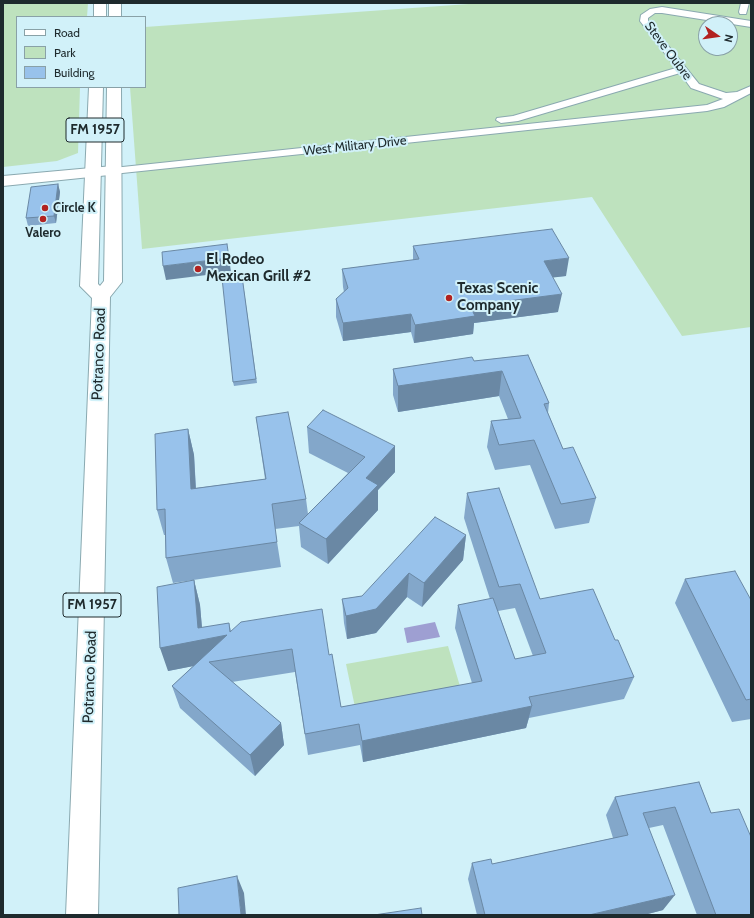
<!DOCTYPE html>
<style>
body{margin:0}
#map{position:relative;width:754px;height:918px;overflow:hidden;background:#d1f1f9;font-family:Cabin,sans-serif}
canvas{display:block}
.frame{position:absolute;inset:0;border:4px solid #1e2a2d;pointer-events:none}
.legend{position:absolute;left:16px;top:16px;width:130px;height:72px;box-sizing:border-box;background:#d1f1f9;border:1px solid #89a1a7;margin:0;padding:5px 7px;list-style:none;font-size:12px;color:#1e2a2d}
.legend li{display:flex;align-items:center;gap:8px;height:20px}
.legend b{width:20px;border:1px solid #89a1a7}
.north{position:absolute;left:698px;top:16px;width:40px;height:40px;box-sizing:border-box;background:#d1f1f9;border:1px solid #89a1a7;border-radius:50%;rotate:103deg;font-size:11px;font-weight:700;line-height:16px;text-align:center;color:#1e2a2d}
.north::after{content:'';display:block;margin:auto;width:14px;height:18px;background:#b22220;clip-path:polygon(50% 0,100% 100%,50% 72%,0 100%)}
</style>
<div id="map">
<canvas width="754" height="918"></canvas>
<div class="frame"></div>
<ul class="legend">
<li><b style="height:5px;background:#fff"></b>Road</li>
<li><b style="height:11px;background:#bee2be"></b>Park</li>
<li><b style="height:11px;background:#98c2eb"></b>Building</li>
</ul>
<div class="north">N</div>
</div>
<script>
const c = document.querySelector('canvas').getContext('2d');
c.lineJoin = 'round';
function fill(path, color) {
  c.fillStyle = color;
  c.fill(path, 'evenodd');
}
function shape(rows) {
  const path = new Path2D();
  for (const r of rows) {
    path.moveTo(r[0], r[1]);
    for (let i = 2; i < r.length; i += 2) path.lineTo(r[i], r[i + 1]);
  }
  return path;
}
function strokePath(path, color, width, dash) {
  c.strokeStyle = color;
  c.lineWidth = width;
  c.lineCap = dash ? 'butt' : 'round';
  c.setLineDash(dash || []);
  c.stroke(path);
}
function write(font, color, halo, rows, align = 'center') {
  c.font = font + ' Cabin,sans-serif';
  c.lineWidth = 4;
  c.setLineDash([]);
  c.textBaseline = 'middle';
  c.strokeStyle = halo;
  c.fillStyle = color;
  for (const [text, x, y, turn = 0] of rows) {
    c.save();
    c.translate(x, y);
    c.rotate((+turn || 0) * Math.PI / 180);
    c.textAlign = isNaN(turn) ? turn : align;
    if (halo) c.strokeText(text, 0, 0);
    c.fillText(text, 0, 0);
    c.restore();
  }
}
const green = shape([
 [3,3,88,3,87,17,17,17,17,87,80,87,78,153,57,161,3,167],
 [483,3,751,3,751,327,682,336,592,197,142,249,130,87,145,87,145,27],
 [706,24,730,24,730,48,706,48],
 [448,646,462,693,356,712,346,664]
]);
const water = shape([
 [435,622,440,637,407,643,404,628]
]);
const street = shape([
 [741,3,749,3,746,14,740,14,739,12,741,3],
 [662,7,751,21,751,27,662,13,655,13,648,18,648,21,699,84,726,93,737,92,751,86,751,93,724,107,707,111,113,174,107,171,113,168,707,105,723,99,691,88,680,73,518,121,501,123,496,120,497,118,513,116,676,68,640,21,641,15,650,9,662,7]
]);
const secondary = shape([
 [113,166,119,168,121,171,119,174,3,186,3,176,113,166]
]);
const primary = shape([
 [94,3,106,3,106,17,94,17,94,3],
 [109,3,121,3,121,17,109,17,109,3],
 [89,87,103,87,98,284,100,286,104,281,107,87,121,87,122,282,110,297,98,915,66,915,92,298,80,286,89,87]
]);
const wall = shape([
 [58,184,60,192,56,223,28,226,26,218],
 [413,246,566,276,553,277,558,312,474,323,473,334,414,343,411,332,343,341,336,317,336,299,344,292,343,287,342,269,413,260],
 [242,276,257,383,234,386,233,382],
 [528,355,549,403,548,413,563,449,596,498,589,523,555,529,530,465,495,470,487,447,491,421,508,419,499,396,398,412,393,395,393,369,474,361],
 [256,417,306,499,308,514,348,473,309,453,307,427,395,446,395,472,378,490,378,510,328,564,301,547,299,526,275,529,281,567,173,583,166,558,165,535,164,535,157,510,188,429,194,455,196,488,265,479],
 [467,493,540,599,615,640,634,677,624,699,529,718,526,728,363,762,360,745,308,755,295,672,232,682,281,723,284,745,255,776,180,708,172,686,193,666,168,671,194,580,200,605,202,628,229,623,231,631,329,655,341,707,472,683,455,628,458,605,490,599,464,518],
 [515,608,533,656,515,659,498,611],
 [466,535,463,560,422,607,407,597,376,633,347,639,344,623,342,599,362,596],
 [685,579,751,600,751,719,732,722,675,603],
 [699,782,751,915,697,915,663,825,649,828,663,910,644,915,477,915,468,879,472,863,492,864,613,838,606,815,615,797]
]);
const shadedWall = shape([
 [58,184,60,192,56,223,54,216],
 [229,258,231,272,166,280,163,266],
 [569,258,566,276,541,279,544,261],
 [562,294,558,312,474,323,473,334,414,343,415,325,470,306],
 [411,314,411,332,343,341,343,323],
 [502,371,499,396,398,412,398,386],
 [188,429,194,455,197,514,191,489],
 [395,446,395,472,378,490,378,510,328,564,326,539,366,478],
 [466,535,463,560,422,607,424,583],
 [409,573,407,597,376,633,347,639,346,616],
 [194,580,200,605,203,640,227,635,209,662,209,663,168,671,160,648],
 [532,706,526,728,363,762,362,741],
 [281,723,284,745,255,776,250,755],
 [237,876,244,893,246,915,241,915],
 [675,895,663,910,644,915,589,915]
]);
const building = shape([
 [58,184,54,216,26,218,31,187,58,184],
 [552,229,569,258,544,261,562,294,470,306,475,316,415,325,411,314,343,323,336,299,348,288,342,269,419,259,413,246,552,229],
 [227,244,229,258,163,266,162,252,227,244],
 [242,276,256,379,233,382,222,278,242,276],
 [528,355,549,403,544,404,563,449,573,447,596,498,561,504,534,440,499,445,491,421,521,418,502,371,398,386,393,369,472,357,474,361,528,355],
 [323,410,395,446,366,478,378,485,326,539,299,523,365,457,307,427,323,410],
 [288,412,306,499,272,504,277,542,166,558,165,509,157,510,155,434,188,429,191,489,266,479,256,417,288,412],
 [499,488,540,599,593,589,615,640,618,640,634,677,529,697,532,706,362,741,359,724,305,734,292,649,209,662,281,723,250,755,172,686,227,635,160,648,157,587,194,580,198,628,229,623,230,632,241,622,322,609,329,655,332,654,341,707,482,681,458,605,493,598,515,659,546,653,520,584,499,587,467,493,499,488],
 [435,517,466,535,424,583,409,573,376,609,346,616,342,599,362,596,435,517],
 [735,571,751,600,751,699,746,700,685,579,735,571],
 [699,782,711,813,739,809,751,837,751,915,716,915,675,807,643,813,675,895,589,915,485,915,472,863,491,859,492,864,628,835,615,797,699,782],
 [237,876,241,915,179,915,178,888,237,876],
 [421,908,422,915,374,915,421,908]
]);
const markers = [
 [45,208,4,"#b22220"],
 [43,219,4,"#b22220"],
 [198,269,4,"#b22220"],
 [449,298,4,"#b22220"]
];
const farStreetnames = [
 ["Steve Oubre",668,51,53],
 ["West Military Drive",355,146,-6]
];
const farPoinames = [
 ["Circle K",53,208],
 ["Valero",43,233,"center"]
];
const shields = [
 [95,130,58],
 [92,605,58]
];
const shieldNames = [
 ["FM 1957",95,130],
 ["FM 1957",92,605]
];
const poiNames = [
 ["El Rodeo",206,260],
 ["Mexican Grill #2",206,277],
 ["Texas Scenic",457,289],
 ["Company",457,306]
];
const streetNames = [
 ["Potranco Road",99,354,-88],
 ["Potranco Road",90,677,-88]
];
fill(green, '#bee2be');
fill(water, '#9e9fd2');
strokePath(street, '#8aa9b0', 2);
strokePath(secondary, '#8aa9b0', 2);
strokePath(primary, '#8aa9b0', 2);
fill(street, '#fff');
fill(secondary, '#fff');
fill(primary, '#fff');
fill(wall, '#83a7ca');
fill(shadedWall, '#6a88a4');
fill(building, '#98c2eb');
strokePath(building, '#6a88a4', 1);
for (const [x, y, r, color] of markers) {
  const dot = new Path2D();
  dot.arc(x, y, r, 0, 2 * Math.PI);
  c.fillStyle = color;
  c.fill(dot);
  strokePath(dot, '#d1f1f9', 1.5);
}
write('13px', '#1e2a2d', '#d1f1f9', farStreetnames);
write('bold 13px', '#1e2a2d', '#d1f1f9', farPoinames, 'left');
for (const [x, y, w] of shields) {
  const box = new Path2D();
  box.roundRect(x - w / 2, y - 12, w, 24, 3);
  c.fillStyle = '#d1f1f9';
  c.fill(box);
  strokePath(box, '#1e2a2d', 1);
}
write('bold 14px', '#1e2a2d', null, shieldNames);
write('bold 15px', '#1e2a2d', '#d1f1f9', poiNames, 'left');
write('15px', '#1e2a2d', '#d1f1f9', streetNames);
</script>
